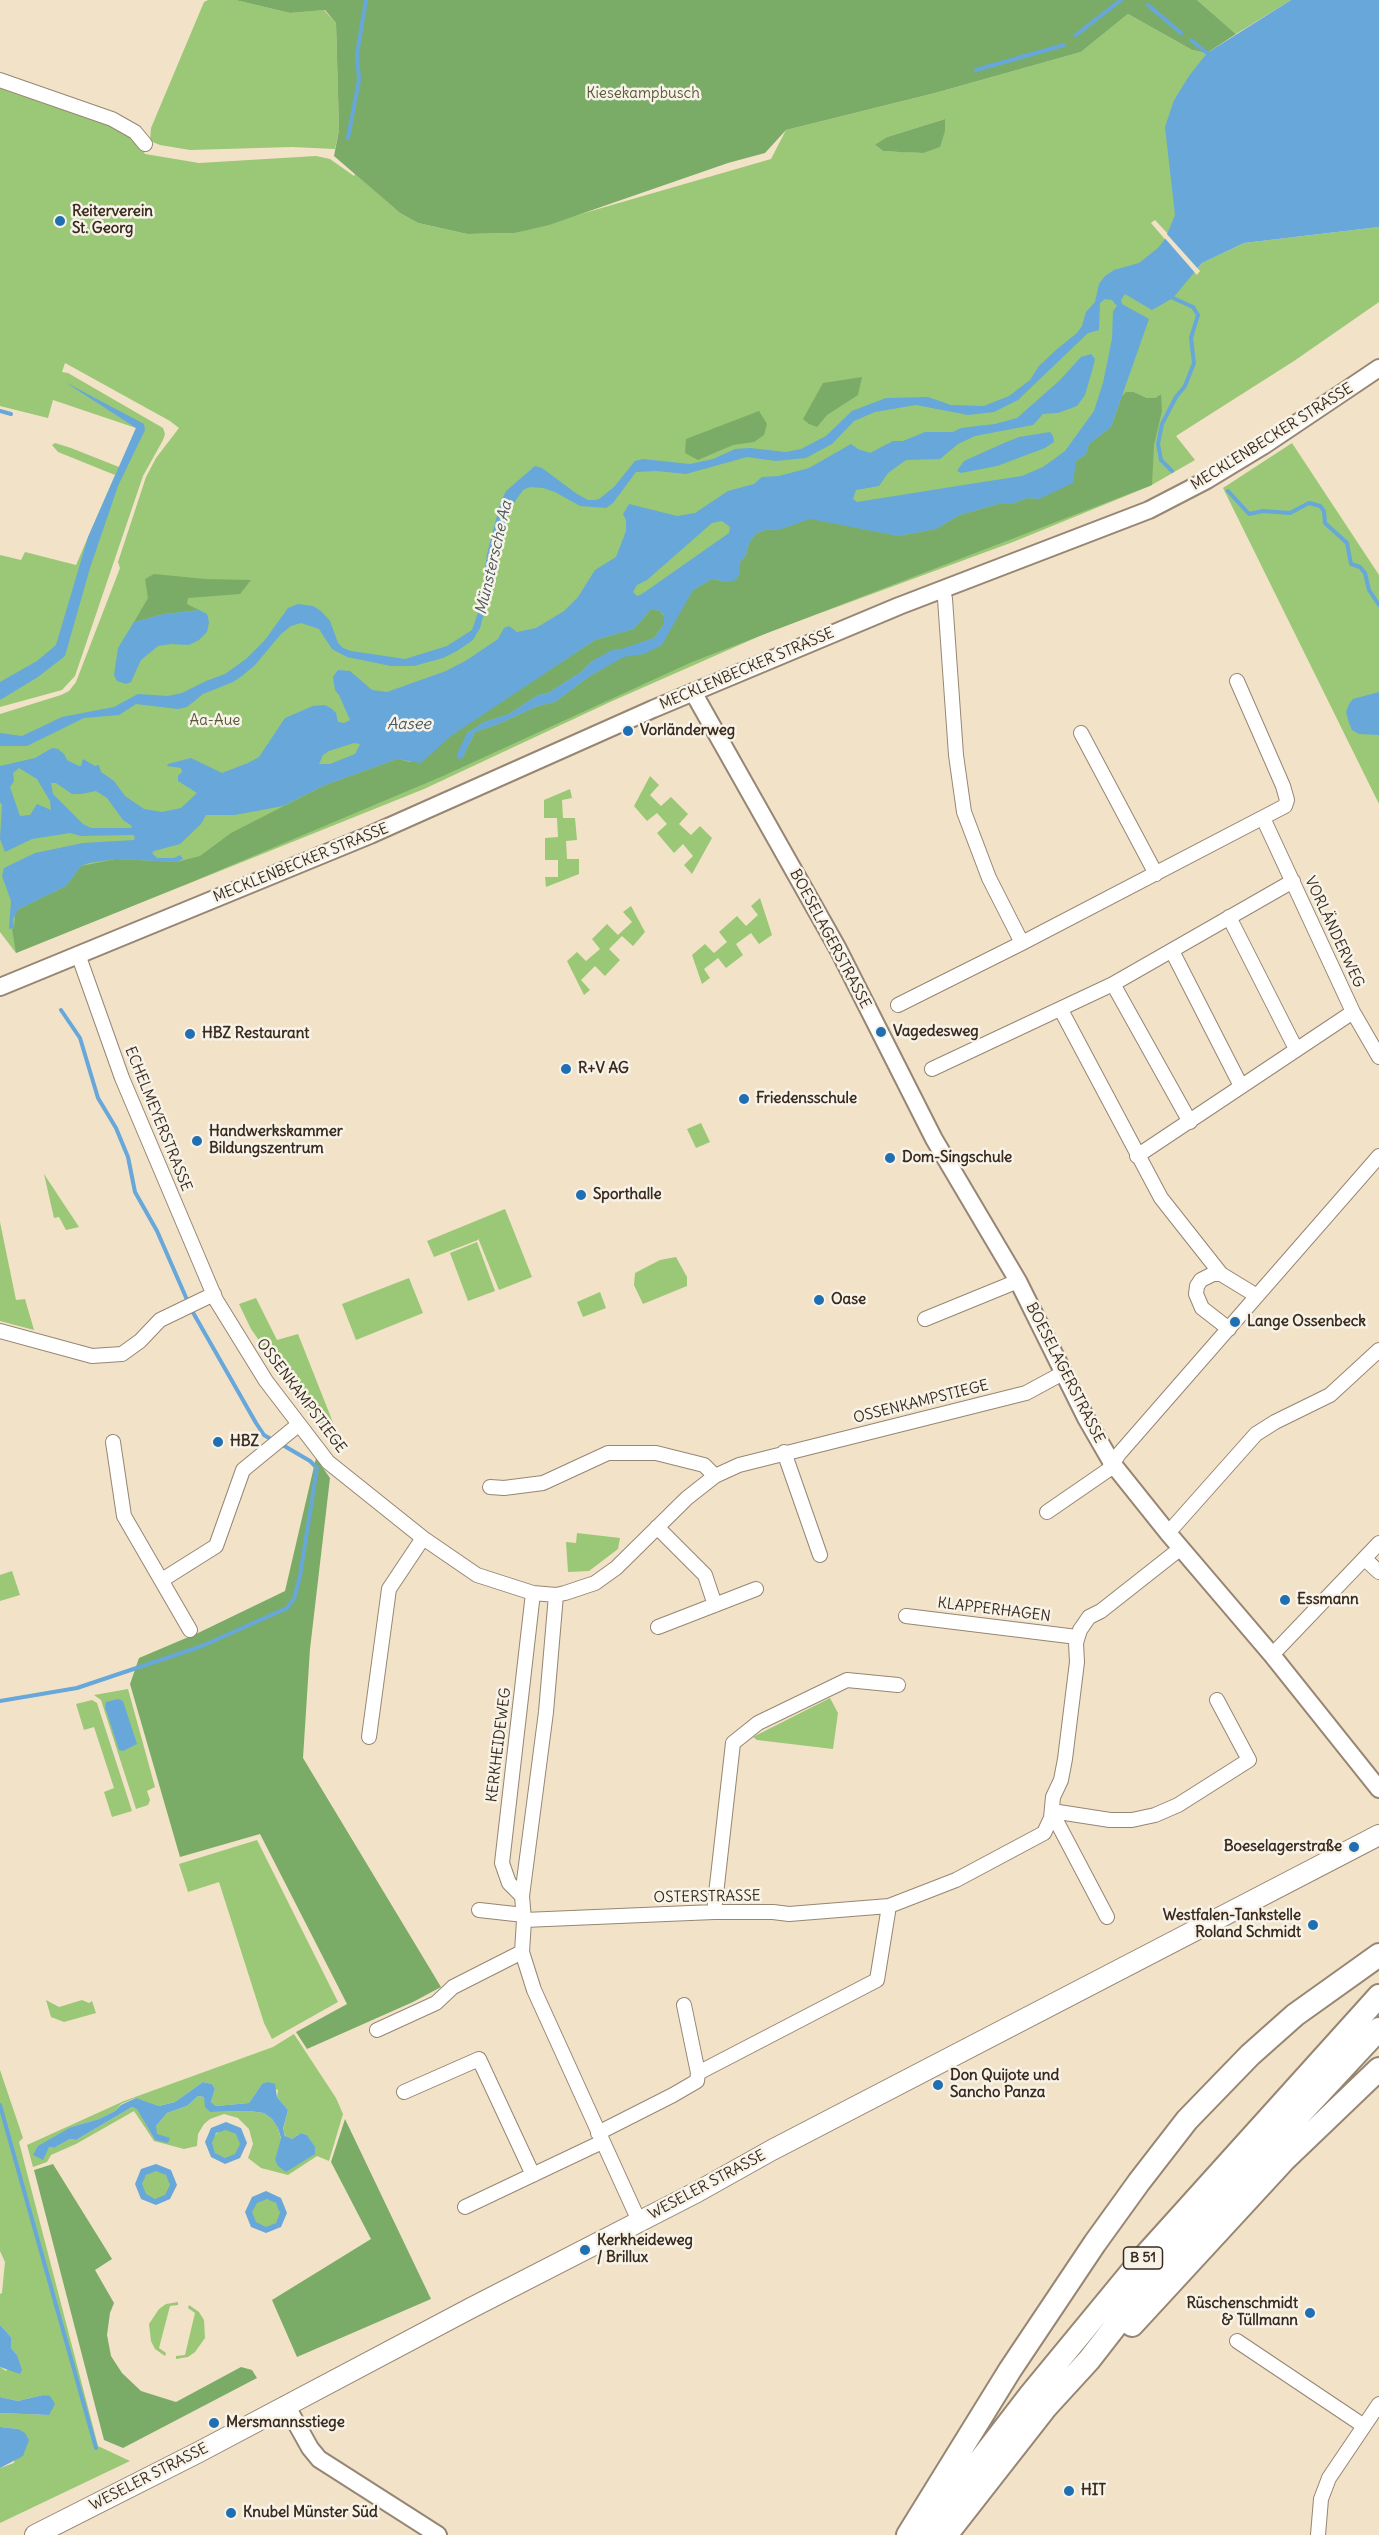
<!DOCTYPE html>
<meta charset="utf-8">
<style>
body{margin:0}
canvas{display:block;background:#f2e2c8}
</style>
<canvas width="1379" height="2535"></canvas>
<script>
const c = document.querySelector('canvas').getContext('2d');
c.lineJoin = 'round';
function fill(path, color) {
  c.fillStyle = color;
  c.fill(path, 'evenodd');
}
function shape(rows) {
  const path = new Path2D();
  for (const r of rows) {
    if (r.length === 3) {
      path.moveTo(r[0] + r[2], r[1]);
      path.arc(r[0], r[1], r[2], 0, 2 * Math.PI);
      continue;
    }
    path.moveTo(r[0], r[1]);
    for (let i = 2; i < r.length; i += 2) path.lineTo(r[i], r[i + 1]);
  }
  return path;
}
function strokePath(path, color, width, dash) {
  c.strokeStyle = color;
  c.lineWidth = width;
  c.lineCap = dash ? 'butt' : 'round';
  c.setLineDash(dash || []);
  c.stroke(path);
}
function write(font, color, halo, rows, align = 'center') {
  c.font = font + ' Delius,sans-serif';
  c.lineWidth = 5;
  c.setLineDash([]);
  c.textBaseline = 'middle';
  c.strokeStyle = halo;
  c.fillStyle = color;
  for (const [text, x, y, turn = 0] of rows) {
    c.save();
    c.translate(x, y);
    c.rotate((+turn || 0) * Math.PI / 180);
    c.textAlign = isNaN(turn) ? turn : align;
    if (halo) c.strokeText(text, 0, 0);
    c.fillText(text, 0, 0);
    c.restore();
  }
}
const green = shape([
 [208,0,235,0,290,13,324,10,336,23,339,130,335,149,292,147,190,150,160,145,150,141,151,128,204,2],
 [1197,0,1291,0,1236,34],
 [1128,14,1192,50,1207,53,1174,100,1175,216,1168,234,1155,220,1151,223,1194,273,1202,263,1244,243,1379,227,1379,302,1294,361,1176,436,1195,460,1150,486,1013,542,769,632,610,702,424,789,16,953,0,932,0,714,61,695,69,691,76,682,120,568,118,562,146,477,156,458,179,428,170,421,65,363,62,372,68,373,163,428,165,434,163,440,143,476,75,676,62,690,0,707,0,555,21,560,25,552,76,565,115,475,58,452,52,445,55,443,71,448,119,467,136,428,53,400,48,418,0,406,0,78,112,119,139,142,145,154,199,163,316,156,330,159,354,176,355,174,400,213,418,223,467,234,515,233,771,159,786,130,935,93,1081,52],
 [945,119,923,153,883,151,876,146,887,137],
 [1134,392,1147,398,1155,398,1161,394,1157,430],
 [1292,443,1379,575,1379,804,1223,488],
 [650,776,659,785,650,795,661,806,671,797,688,814,679,824,691,835,700,826,712,838,692,874,684,865,693,856,683,844,674,853,657,833,667,824,657,813,647,821,634,806],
 [570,789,572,798,562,800,563,818,575,818,577,840,566,841,567,859,579,859,579,874,546,887,545,877,558,877,558,860,545,860,545,838,558,837,557,818,544,818,544,800],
 [760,898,772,935,759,944,751,933,736,944,743,955,726,968,718,958,704,969,710,978,702,984,692,955,705,944,714,953,727,942,719,932,737,916,746,926,758,915,751,906],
 [631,906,645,932,633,946,622,936,609,949,620,960,605,976,595,966,581,980,590,990,584,995,567,961,577,952,586,961,600,949,592,939,607,924,618,935,632,922,623,912],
 [701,1123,710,1142,696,1148,687,1129],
 [44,1174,79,1227,66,1230,59,1217,54,1218],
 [505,1209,532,1277,499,1290,478,1238,478,1240,434,1257,427,1241],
 [0,1222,16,1300,25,1299,34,1330,0,1321],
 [477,1242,495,1291,468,1301,450,1253],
 [676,1257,687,1277,687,1286,643,1304,634,1285,635,1273,660,1260],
 [409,1278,423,1313,356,1340,342,1304],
 [600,1292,606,1308,583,1317,577,1302],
 [256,1298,277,1340,298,1334,334,1425,322,1431,251,1329,239,1304],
 [577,1533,620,1538,618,1549,589,1571,568,1572,566,1542,576,1543],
 [12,1571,20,1595,0,1601,0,1575],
 [128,1689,155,1787,147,1791,150,1800,148,1805,136,1809,101,1700,94,1695],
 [830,1698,838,1713,833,1749,757,1740,753,1737],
 [92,1700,97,1703,132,1811,112,1817,104,1792,114,1788,94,1727,84,1730,76,1704],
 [257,1840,338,2002,272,2039,264,2023,219,1882,188,1892,179,1864],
 [46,2000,59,2007,82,2000,89,2003,92,2001,96,2013,64,2022,51,2017],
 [294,2034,336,2098,343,2114,329,2161,317,2156,288,2175,261,2168,248,2158,253,2144,249,2129,238,2118,224,2114,210,2119,204,2124,198,2134,197,2146,184,2149,154,2141,134,2111,76,2144,51,2155,47,2162,33,2167,27,2145,124,2101,273,2047],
 [203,2082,212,2084,215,2089,211,2102,216,2106,249,2103,262,2084,278,2090,277,2097,288,2110,283,2130,286,2137,292,2139,301,2133,307,2135,315,2148,275,2161,281,2139,278,2128,272,2119,264,2113,249,2111,210,2112,204,2097,198,2096,187,2106,167,2113,156,2126,155,2140,137,2108,132,2107,76,2140,70,2139,54,2148,49,2147,71,2127,99,2119,115,2111,121,2104,135,2098,159,2106,175,2102],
 [0,2070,23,2138,19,2142,98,2446,130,2461,0,2523,0,2468,14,2463,18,2429,0,2427,0,2413,49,2415,50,2397,43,2395,18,2401,0,2397,0,2367,6,2371,17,2355,11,2348,11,2337,0,2325,0,2294,2,2293,5,2262,0,2251],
 [226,2144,14],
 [156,2185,14],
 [266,2213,14],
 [178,2302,178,2305,170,2306,159,2348,166,2353,165,2356,155,2349,151,2341,149,2324,159,2309,166,2304],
 [189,2305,199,2312,204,2320,205,2338,195,2352,188,2357,176,2359,176,2356,185,2355,195,2313,188,2308]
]);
const forest = shape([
 [235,0,1197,0,1236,34,1207,53,1192,50,1128,14,1081,52,935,93,786,130,765,153,728,163,549,225,515,233,467,234,418,223,400,213,334,156,339,130,336,23,325,10,290,13],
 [945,119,945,131,940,147,923,153,899,152,883,151,875,145,887,137],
 [862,377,858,395,827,415,817,427,809,424,803,419,823,383],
 [1126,392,1134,392,1147,398,1155,398,1161,394,1162,411,1154,445,1152,485,692,662,443,776,194,881,16,953,12,929,14,928,15,914,19,909,66,886,81,866,116,859,177,862,200,856,231,833,323,786,397,759,410,762,595,640,634,629,651,609,660,611,664,616,664,624,654,638,592,661,581,672,548,693,538,695,509,714,484,722,467,733,463,757,475,732,496,725,538,706,555,702,590,676,624,656,644,654,680,611,693,590,712,579,727,582,740,573,740,562,746,555,749,543,757,533,766,530,781,529,810,518,898,536,936,529,960,515,998,504,1012,504,1027,498,1039,499,1073,476,1076,461,1086,454,1089,444,1111,427,1122,396],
 [759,411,767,424,764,435,754,442,733,445,698,460,685,453,686,439],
 [154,574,205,579,251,580,240,594,188,598,187,604,199,610,164,614,134,622,148,598,145,579],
 [316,1458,330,1478,310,1649,303,1758,441,1987,413,2002,307,2049,296,2032,347,2004,260,1834,180,1857,130,1684,139,1658,198,1633,285,1591],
 [345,2119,431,2299,297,2357,272,2300,371,2239,331,2162],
 [53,2164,112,2259,95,2270,114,2303,110,2313,107,2335,111,2356,122,2373,141,2391,176,2402,241,2367,252,2370,257,2378,123,2448,104,2440,34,2170]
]);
const water = shape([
 [1291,0,1379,0,1379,227,1244,243,1202,263,1173,298,1152,310,1125,294,1121,300,1122,304,1149,319,1111,427,1089,444,1086,454,1076,461,1073,483,1039,499,1027,498,1012,504,998,504,960,515,936,529,898,536,810,519,781,529,766,530,757,533,749,543,746,555,740,562,740,573,736,580,727,582,712,579,693,590,662,645,644,654,624,657,590,676,555,702,538,706,496,725,475,732,463,757,459,760,457,754,467,733,484,722,509,714,538,695,548,693,581,672,592,661,614,649,621,649,654,638,664,624,664,615,660,611,651,609,634,629,595,640,451,736,421,763,397,759,323,786,283,806,235,815,206,815,201,824,180,844,154,851,152,853,157,858,174,858,180,855,183,859,177,862,116,859,89,863,81,866,66,886,19,909,13,919,14,928,9,929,11,901,2,876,4,868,35,853,83,843,134,840,135,837,133,835,81,836,70,833,32,839,5,852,0,839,2,805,0,802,0,766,35,758,52,748,58,749,64,754,67,760,79,766,81,766,83,759,95,766,99,765,101,772,114,781,125,796,144,809,162,812,181,808,197,793,178,781,178,776,182,772,181,768,167,766,168,764,191,758,222,773,248,763,259,757,285,718,313,706,325,705,332,709,336,713,338,722,344,723,350,720,339,695,335,690,333,677,338,670,350,671,372,690,387,692,446,671,467,660,498,639,504,628,509,626,517,632,536,628,564,611,578,597,595,570,616,557,626,531,626,520,623,514,629,504,677,516,695,513,728,491,754,484,762,477,779,476,809,468,851,444,858,449,870,453,893,441,903,441,925,432,953,432,961,428,995,424,1017,418,1059,381,1081,357,1091,354,1095,359,1092,371,1085,395,1077,406,1058,413,1043,414,1033,425,975,436,958,444,940,459,906,460,888,473,879,486,856,490,853,499,857,502,970,484,1022,476,1043,467,1065,451,1094,411,1103,383,1112,339,1113,311,1117,306,1112,300,1105,299,1100,303,1099,330,1088,333,1018,400,994,412,968,415,916,405,875,412,854,421,832,444,806,458,776,461,747,457,686,474,657,471,636,472,613,503,606,508,580,506,555,492,543,488,530,487,523,490,509,510,503,545,480,628,473,640,457,651,443,658,414,666,391,666,347,657,332,649,319,629,301,623,291,626,281,634,255,665,242,676,233,682,203,694,187,707,178,709,136,704,119,715,84,718,27,746,0,746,0,733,22,736,62,717,114,707,138,694,168,696,182,693,206,681,225,674,246,659,265,640,288,608,298,604,313,606,321,611,330,621,338,643,343,648,351,651,405,659,447,646,472,630,480,607,487,554,500,504,506,491,535,466,542,468,577,494,588,500,595,500,599,499,614,487,635,461,643,459,690,464,713,459,735,449,750,448,786,452,801,449,826,436,852,411,886,398,928,397,951,405,984,406,1009,396,1030,380,1039,366,1056,350,1077,333,1082,326,1086,312,1095,302,1099,284,1105,276,1114,270,1139,263,1158,248,1165,239,1175,215,1165,127,1174,100,1189,76,1207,53],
 [722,521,730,527,729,533,642,594,637,596,633,592,637,585,647,580,712,523],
 [354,743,360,744,355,754,330,764,319,764,323,755,329,751],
 [19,768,37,779,50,801,51,810,37,804,30,815,20,816,10,787,14,781,13,773],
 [51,783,56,783,72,794,81,794,96,791,107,798,123,820,132,826,131,828,91,828,83,824,53,794],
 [65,382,144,424,145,430,118,486,90,568,65,656,38,677,0,700,0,682,37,661,56,645,88,537,136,428],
 [1050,432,1053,436,1054,442,1045,448,997,466,961,473,957,471,964,461,1004,443,1019,437],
 [199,610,207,614,209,622,207,632,199,640,189,645,171,644,158,646,141,660,131,682,126,684,117,681,114,675,118,648,134,622,164,614],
 [1379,692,1379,735,1359,734,1352,730,1349,723,1346,712,1349,704,1353,699],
 [118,1699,123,1701,137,1744,123,1751,119,1750,105,1707,106,1702],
 [203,2082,212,2084,215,2089,211,2102,216,2106,249,2103,262,2084,268,2082,275,2084,277,2097,288,2110,283,2129,285,2136,292,2139,301,2133,307,2135,315,2147,315,2154,286,2172,278,2166,275,2160,281,2138,278,2128,272,2119,264,2113,249,2111,210,2112,205,2107,204,2097,198,2096,187,2106,167,2113,156,2126,157,2134,170,2138,168,2143,155,2140,137,2109,132,2107,76,2140,70,2139,54,2148,49,2147,43,2160,33,2155,38,2146,71,2127,99,2119,115,2111,121,2105,136,2098,159,2106,175,2102],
 [226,2122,241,2128,247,2143,240,2158,225,2164,211,2157,205,2142,211,2128],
 [226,2130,236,2134,240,2144,235,2154,225,2158,215,2153,212,2143,216,2133],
 [156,2164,171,2170,177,2185,170,2199,156,2205,141,2199,135,2184,141,2169],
 [156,2171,166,2175,170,2185,165,2195,155,2199,146,2194,142,2184,146,2175],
 [266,2191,281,2198,287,2213,281,2227,266,2233,251,2227,245,2212,252,2197],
 [267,2199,276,2203,280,2213,276,2223,266,2227,256,2222,252,2212,257,2203],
 [0,2325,11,2337,11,2348,17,2355,22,2370,20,2374,0,2367],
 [43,2395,50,2396,55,2404,49,2415,0,2413,0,2397,18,2401],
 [0,2427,18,2429,25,2433,29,2440,23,2456,0,2468]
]);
const pier = shape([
 [1165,232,1200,271,1197,275,1163,236]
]);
const stream = shape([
 [1148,5,1181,33],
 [1076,35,1121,0],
 [1191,40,1207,53],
 [976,70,1064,45],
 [348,138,359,80,357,54,366,0],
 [0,411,11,414],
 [1172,471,1161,460,1158,444,1162,424,1176,397,1185,386,1194,363,1191,338,1198,315,1193,307,1173,298],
 [1228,491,1249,514,1263,511,1290,513,1309,503,1320,506,1324,511,1325,523,1347,543,1351,564,1360,567,1365,573,1369,590,1379,605],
 [61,1010,80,1038,98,1098,116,1128,128,1157,135,1192,157,1231,188,1302],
 [191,1309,256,1423,264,1435,274,1441],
 [0,1701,77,1688,202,1646,287,1608,294,1599,300,1576,317,1468,310,1461,281,1444],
 [0,2105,96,2448]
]);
const minor = shape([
 [0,80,112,119,135,132,145,144],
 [943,591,945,599,956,755,964,812,989,878,1022,943],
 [1081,733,1156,874],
 [1263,818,1353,1012,1379,1057],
 [1229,917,1296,1049],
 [1172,951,1241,1086],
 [78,954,122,1078,216,1300,266,1381,328,1462,423,1538,477,1575,533,1593,556,1595,565,1593,595,1583,616,1568,687,1498,715,1476,739,1465,1026,1393,1063,1373],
 [1113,984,1190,1122],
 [898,1005,1022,943,1285,806,1287,800,1283,786,1237,681],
 [1061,1010,1161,1198,1221,1274,1257,1296],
 [932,1069,1113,984,1293,881],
 [1137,1156,1353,1012],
 [1221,1274,1213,1274,1201,1280,1197,1286,1196,1294,1202,1308,1229,1329],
 [925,1319,1018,1281],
 [0,1331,92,1356,122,1354,140,1341,160,1320,214,1294],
 [113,1442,124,1516,190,1630],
 [784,1452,820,1555],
 [490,1487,504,1488,543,1483,608,1453,656,1453,704,1465,715,1476],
 [1047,1512,1108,1470,1119,1454,1379,1156],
 [657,1527,705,1575,715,1605],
 [1168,1533,1256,1434,1275,1422,1330,1395,1379,1350],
 [1365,1559,1379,1572],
 [162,1580,216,1546,243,1470,298,1425],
 [556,1595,546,1712,522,1896,524,1920,522,1952,534,1990,639,2221],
 [906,1616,1077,1637],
 [658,1627,756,1589],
 [1272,1655,1379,1543],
 [369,1737,389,1589,423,1538],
 [1052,1811,1110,1820,1132,1820,1155,1815,1178,1805,1249,1760,1217,1700],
 [1051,1818,1058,1824,1107,1917],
 [522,1896,509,1883,502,1863,533,1593],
 [479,1910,524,1915],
 [714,1912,733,1743,758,1723,847,1680,898,1685],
 [524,1920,714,1912,773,1912,789,1914,889,1906,956,1880,1044,1833,1051,1818,1053,1797,1061,1780,1065,1759,1077,1662,1076,1643,1080,1630,1089,1617,1101,1611,1181,1548],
 [684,2005,698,2073],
 [377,2030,436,2003,453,1987,522,1952],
 [404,2092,479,2059,533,2175],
 [598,2133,673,2095,697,2081,698,2073,877,1980,889,1906],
 [465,2207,602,2142],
 [1237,2341,1364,2426],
 [1318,2535,1321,2499,1329,2478,1379,2404]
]);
const tertiary = shape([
 [693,692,838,949,934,1139,1018,1281,1086,1418,1112,1463,1168,1533,1272,1655,1379,1789],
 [0,987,370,835,653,709,899,606,1149,510,1207,480,1263,446,1379,368],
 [286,2405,310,2448,319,2459,438,2535]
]);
const secondary = shape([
 [35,2535,199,2452,471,2308,697,2192,772,2150,1379,1835]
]);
const trunk = shape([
 [1132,2325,1285,2159,1379,2069],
 [928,2528,1031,2394,1143,2258,1379,1996],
 [908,2535,1010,2370,1095,2243,1139,2182,1187,2120,1250,2055,1295,2015,1379,1955],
 [946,2535,1046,2407,1089,2360,1159,2270,1208,2213,1379,2029]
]);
const markers = [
 [60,221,6,"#1f6fb2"],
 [628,731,6,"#1f6fb2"],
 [881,1032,6,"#1f6fb2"],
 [190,1034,6,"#1f6fb2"],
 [566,1069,6,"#1f6fb2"],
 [744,1099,6,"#1f6fb2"],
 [197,1141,6,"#1f6fb2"],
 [890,1158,6,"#1f6fb2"],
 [581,1195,6,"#1f6fb2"],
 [819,1300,6,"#1f6fb2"],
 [1235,1322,6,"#1f6fb2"],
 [218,1442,6,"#1f6fb2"],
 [1285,1600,6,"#1f6fb2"],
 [1354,1847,6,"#1f6fb2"],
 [1313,1925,6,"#1f6fb2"],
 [938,2085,6,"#1f6fb2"],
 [585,2250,6,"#1f6fb2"],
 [1310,2313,6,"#1f6fb2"],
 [214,2423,6,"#1f6fb2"],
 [1069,2491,6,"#1f6fb2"],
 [231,2513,6,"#1f6fb2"]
];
const shields = [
 [1143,2258,39]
];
const shieldNames = [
 ["B 51",1143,2258]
];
const parkNames = [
 ["Kiesekampbusch",643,94],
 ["Aa-Aue",215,721]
];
const poiNames = [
 ["Reiterverein",72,212],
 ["St. Georg",72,229],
 ["Vorländerweg",640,731],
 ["Vagedesweg",893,1032],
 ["HBZ Restaurant",202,1034],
 ["R+V AG",578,1069],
 ["Friedensschule",756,1099],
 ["Handwerkskammer",209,1132],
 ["Bildungszentrum",209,1149],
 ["Dom-Singschule",902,1158],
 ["Sporthalle",593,1195],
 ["Oase",831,1300],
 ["Lange Ossenbeck",1247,1322],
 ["HBZ",230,1442],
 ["Essmann",1297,1600],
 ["Boeselagerstraße",1342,1847,"right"],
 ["Westfalen-Tankstelle",1301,1916,"right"],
 ["Roland Schmidt",1301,1933,"right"],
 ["Don Quijote und",950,2076],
 ["Sancho Panza",950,2093],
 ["Kerkheideweg",597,2241],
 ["/ Brillux",597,2258],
 ["Rüschenschmidt",1298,2304,"right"],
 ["& Tüllmann",1298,2321,"right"],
 ["Mersmannsstiege",226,2423],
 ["HIT",1081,2491],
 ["Knubel Münster Süd",243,2513]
];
const streetNames = [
 ["MECKLENBECKER STRASSE",1272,437,-32],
 ["MECKLENBECKER STRASSE",747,669,-23],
 ["MECKLENBECKER STRASSE",301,863,-22],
 ["VORLÄNDERWEG",1334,932,65],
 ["BOESELAGERSTRASSE",830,939,62],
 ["ECHELMEYERSTRASSE",158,1119,68],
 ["BOESELAGERSTRASSE",1065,1373,63],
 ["OSSENKAMPSTIEGE",301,1396,53],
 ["OSSENKAMPSTIEGE",921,1402,-14],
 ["KLAPPERHAGEN",994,1610,7],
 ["KERKHEIDEWEG",499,1745,-83],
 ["OSTERSTRASSE",707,1897,-1],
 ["WESELER STRASSE",707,2185,-28],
 ["WESELER STRASSE",149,2477,-27]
];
const waterNames = [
 ["Münstersche Aa",494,558,-77],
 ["Aasee",409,724]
];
fill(green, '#9ac876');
fill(forest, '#7bac67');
fill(water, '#67a7da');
fill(pier, '#f2e2c8');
strokePath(stream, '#67a7da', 4);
strokePath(minor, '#968673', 16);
strokePath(tertiary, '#968673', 20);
strokePath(secondary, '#968673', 22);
strokePath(trunk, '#968673', 26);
strokePath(minor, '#fff', 14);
strokePath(tertiary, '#fff', 16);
strokePath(secondary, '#fff', 20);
strokePath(trunk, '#fff', 22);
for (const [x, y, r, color] of markers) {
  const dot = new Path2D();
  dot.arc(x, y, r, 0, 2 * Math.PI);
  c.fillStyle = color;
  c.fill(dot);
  strokePath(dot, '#f7f3e8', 2);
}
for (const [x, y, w] of shields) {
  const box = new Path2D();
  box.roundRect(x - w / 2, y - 11, w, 22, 4.5);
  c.fillStyle = '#f7f3e8';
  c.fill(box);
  strokePath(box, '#3b2a1e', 1.5);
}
write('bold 14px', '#3b2a1e', null, shieldNames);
write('15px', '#585938', '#f7f3e8', parkNames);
write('bold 15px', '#3b2a1e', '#f7f3e8', poiNames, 'left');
write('15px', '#3b2a1e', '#f7f3e8', streetNames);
write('italic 16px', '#4a5660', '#f7f3e8', waterNames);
</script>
